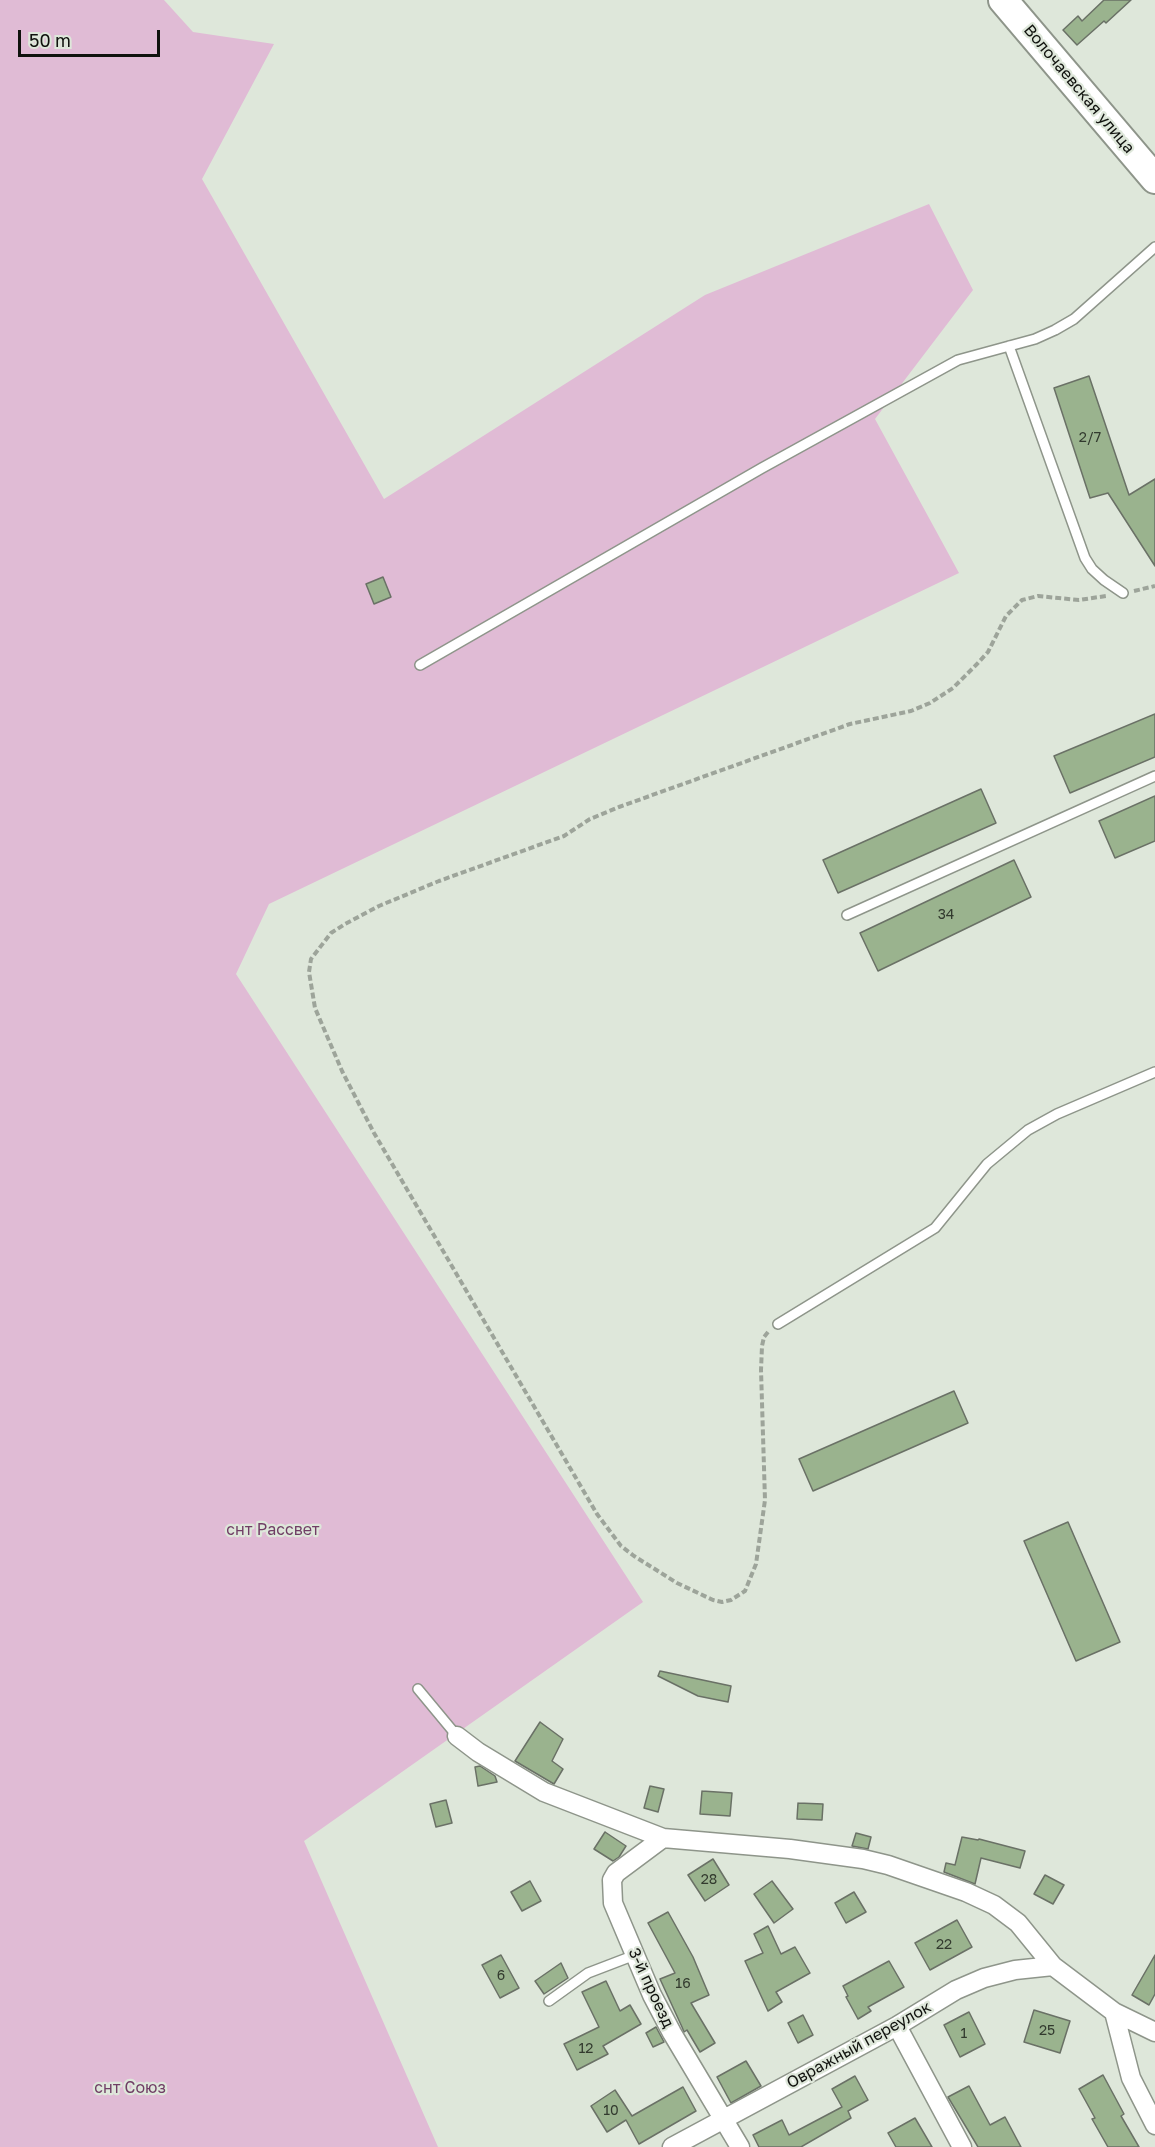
<!DOCTYPE html>
<meta charset="utf-8">
<style>
body{margin:0}
#map{position:relative;width:1155px;height:2147px;overflow:hidden;background:#dee7da;font-family:"Golos Text",sans-serif}
canvas{display:block}
.scale{position:absolute;left:18px;top:30px;width:142px;height:27px;box-sizing:border-box;border:3px solid #10120e;border-top:0;padding-left:8px;font-size:18px;line-height:21px;white-space:nowrap;color:#10120e;-webkit-text-stroke:4px #dee7da;paint-order:stroke}
</style>
<div id="map">
<canvas width="1155" height="2147"></canvas>
<div class="scale">50 m</div>
</div>
<script>
const c = document.querySelector('canvas').getContext('2d');
c.lineJoin = 'round';
function fill(path, color) {
  c.fillStyle = color;
  c.fill(path, 'evenodd');
}
function shape(rows) {
  const path = new Path2D();
  for (const r of rows) {
    path.moveTo(r[0], r[1]);
    for (let i = 2; i < r.length; i += 2) path.lineTo(r[i], r[i + 1]);
  }
  return path;
}
function strokePath(path, color, width, dash) {
  c.strokeStyle = color;
  c.lineWidth = width;
  c.lineCap = dash ? 'butt' : 'round';
  c.setLineDash(dash || []);
  c.stroke(path);
}
function write(font, color, halo, rows, align = 'center') {
  c.font = font + ' "Golos Text",sans-serif';
  c.lineWidth = 4.5;
  c.setLineDash([]);
  c.textBaseline = 'middle';
  c.strokeStyle = halo;
  c.fillStyle = color;
  for (const [text, x, y, turn = 0] of rows) {
    c.save();
    c.translate(x, y);
    c.rotate((+turn || 0) * Math.PI / 180);
    c.textAlign = isNaN(turn) ? turn : align;
    if (halo) c.strokeText(text, 0, 0);
    c.fillText(text, 0, 0);
    c.restore();
  }
}
const green = shape([
 [0,0,164,0,193,32,274,44,202,179,384,499,705,295,929,204,973,290,875,419,959,573,269,904,236,974,643,1602,304,1841,438,2147,0,2147]
]);
const building = shape([
 [1104,0,1131,0,1106,23,1104,21,1077,45,1063,30,1078,16,1082,21,1104,0],
 [1089,376,1129,495,1155,479,1155,566,1108,493,1090,498,1054,388,1089,376],
 [383,577,391,597,374,604,366,584,383,577],
 [1155,714,1155,757,1070,793,1054,756,1155,714],
 [981,789,996,823,838,893,823,860,981,789],
 [1155,796,1155,841,1115,858,1099,821,1155,796],
 [1014,860,1031,897,878,971,860,933,1014,860],
 [954,1391,968,1423,813,1491,799,1459,954,1391],
 [1068,1522,1120,1642,1076,1661,1024,1541,1068,1522],
 [660,1671,731,1686,728,1702,698,1696,658,1676,660,1671],
 [540,1722,563,1739,552,1761,563,1769,554,1784,515,1761,540,1722],
 [480,1766,495,1776,497,1782,478,1786,475,1767,480,1766],
 [650,1786,664,1789,658,1812,644,1808,650,1786],
 [702,1791,732,1793,730,1816,700,1814,702,1791],
 [446,1800,452,1823,436,1827,430,1804,446,1800],
 [798,1803,823,1804,822,1820,797,1819,798,1803],
 [605,1832,626,1846,619,1857,613,1861,594,1849,605,1832],
 [856,1833,871,1837,868,1849,852,1846,856,1833],
 [962,1837,978,1840,979,1839,1025,1851,1020,1868,981,1858,975,1884,944,1872,946,1863,955,1865,962,1837],
 [713,1859,729,1885,705,1901,688,1875,713,1859],
 [1045,1875,1064,1885,1053,1904,1034,1894,1045,1875],
 [530,1881,541,1901,522,1911,511,1892,530,1881],
 [772,1881,793,1909,774,1923,754,1894,772,1881],
 [854,1892,866,1912,846,1923,835,1903,854,1892],
 [668,1912,693,1957,709,1995,691,2003,715,2043,700,2052,687,2030,684,2032,682,2027,660,1979,675,1973,648,1923,668,1912],
 [957,1920,972,1947,930,1970,915,1943,957,1920],
 [768,1926,781,1954,795,1947,810,1973,776,1992,782,2002,768,2011,745,1961,763,1953,754,1934,768,1926],
 [501,1955,519,1988,500,1998,482,1965,501,1955],
 [1155,1955,1155,1994,1149,2005,1132,1995,1155,1955],
 [889,1961,904,1987,868,2007,871,2011,858,2019,846,1997,848,1996,843,1986,889,1961],
 [561,1963,568,1978,544,1994,535,1981,561,1963],
 [606,1981,620,2011,630,2005,641,2024,603,2046,608,2054,577,2070,564,2044,599,2027,582,1992,606,1981],
 [1034,2010,1070,2021,1060,2053,1024,2042,1034,2010],
 [969,2012,985,2044,960,2057,944,2025,969,2012],
 [803,2015,813,2035,798,2043,788,2023,803,2015],
 [656,2027,664,2042,653,2047,646,2033,656,2027],
 [746,2061,761,2086,731,2103,717,2077,746,2061],
 [1103,2075,1124,2114,1121,2116,1139,2147,1108,2147,1092,2119,1095,2118,1079,2089,1103,2075],
 [855,2076,868,2100,848,2111,851,2118,801,2147,759,2147,753,2135,782,2120,789,2135,842,2107,832,2089,855,2076],
 [969,2086,990,2125,1005,2117,1021,2147,978,2147,948,2097,969,2086],
 [683,2087,696,2111,639,2144,626,2120,607,2132,591,2106,615,2090,632,2116,683,2087],
 [915,2118,932,2147,896,2147,888,2133,915,2118]
]);
const path = shape([
 [1134,591,1155,586],
 [768,1332,764,1337,762,1346,761,1370,765,1500,756,1564,745,1591,731,1600,722,1602,713,1600,677,1583,634,1556,621,1546,597,1514,374,1133,342,1071,315,1008,309,972,311,959,331,933,345,924,379,906,439,881,564,836,590,819,619,807,850,724,911,711,930,703,953,688,977,664,988,652,1006,616,1022,600,1038,596,1079,600,1106,596]
]);
const service = shape([
 [1009,346,1085,558,1092,569,1104,580,1123,593],
 [420,665,762,468,958,360,1035,339,1055,330,1074,319,1155,247],
 [847,915,1155,776],
 [778,1324,935,1228,987,1164,1028,1130,1057,1114,1155,1072],
 [418,1689,457,1736],
 [549,2001,588,1973,635,1955]
]);
const minor = shape([
 [457,1736,478,1752,544,1792,663,1838,790,1849,863,1859,888,1865,966,1892,994,1905,1018,1923,1053,1966,1114,2012,1155,2032],
 [663,1838,616,1873,612,1880,613,1903,652,1995,672,2033,740,2147],
 [1114,2012,1131,2078,1155,2125],
 [897,2026,962,2147],
 [672,2147,897,2026,956,1990,984,1978,1015,1970,1053,1966]
]);
const primary = shape([
 [1003,0,1155,179]
]);
const numberNames = [
 ["2/7",1090,438],
 ["34",946,915],
 ["28",709,1880],
 ["22",944,1945],
 ["6",501,1976],
 ["16",683,1984],
 ["25",1047,2031],
 ["1",964,2034],
 ["12",586,2049],
 ["10",611,2111]
];
const streetNames = [
 ["Волочаевская улица",1079,89,50],
 ["3-й проезд",651,1988,65],
 ["Овражный переулок",859,2045,-29]
];
const parkNames = [
 ["снт Рассвет",273,1530],
 ["снт Союз",130,2088]
];
fill(green, '#e0bbd5');
fill(building, '#9ab38e');
strokePath(building, '#6a7166', 1.5);
strokePath(service, '#8e958a', 12);
strokePath(minor, '#8e958a', 21);
strokePath(primary, '#8e958a', 32);
strokePath(path, '#9da49a', 4, [6, 3]);
strokePath(service, '#fff', 9);
strokePath(minor, '#fff', 18);
strokePath(primary, '#fff', 28);
write('14px', '#323a2e', null, numberNames);
write('16px', '#10120e', '#dee7da', streetNames);
write('16px', '#703d65', '#dee7da', parkNames);
</script>
